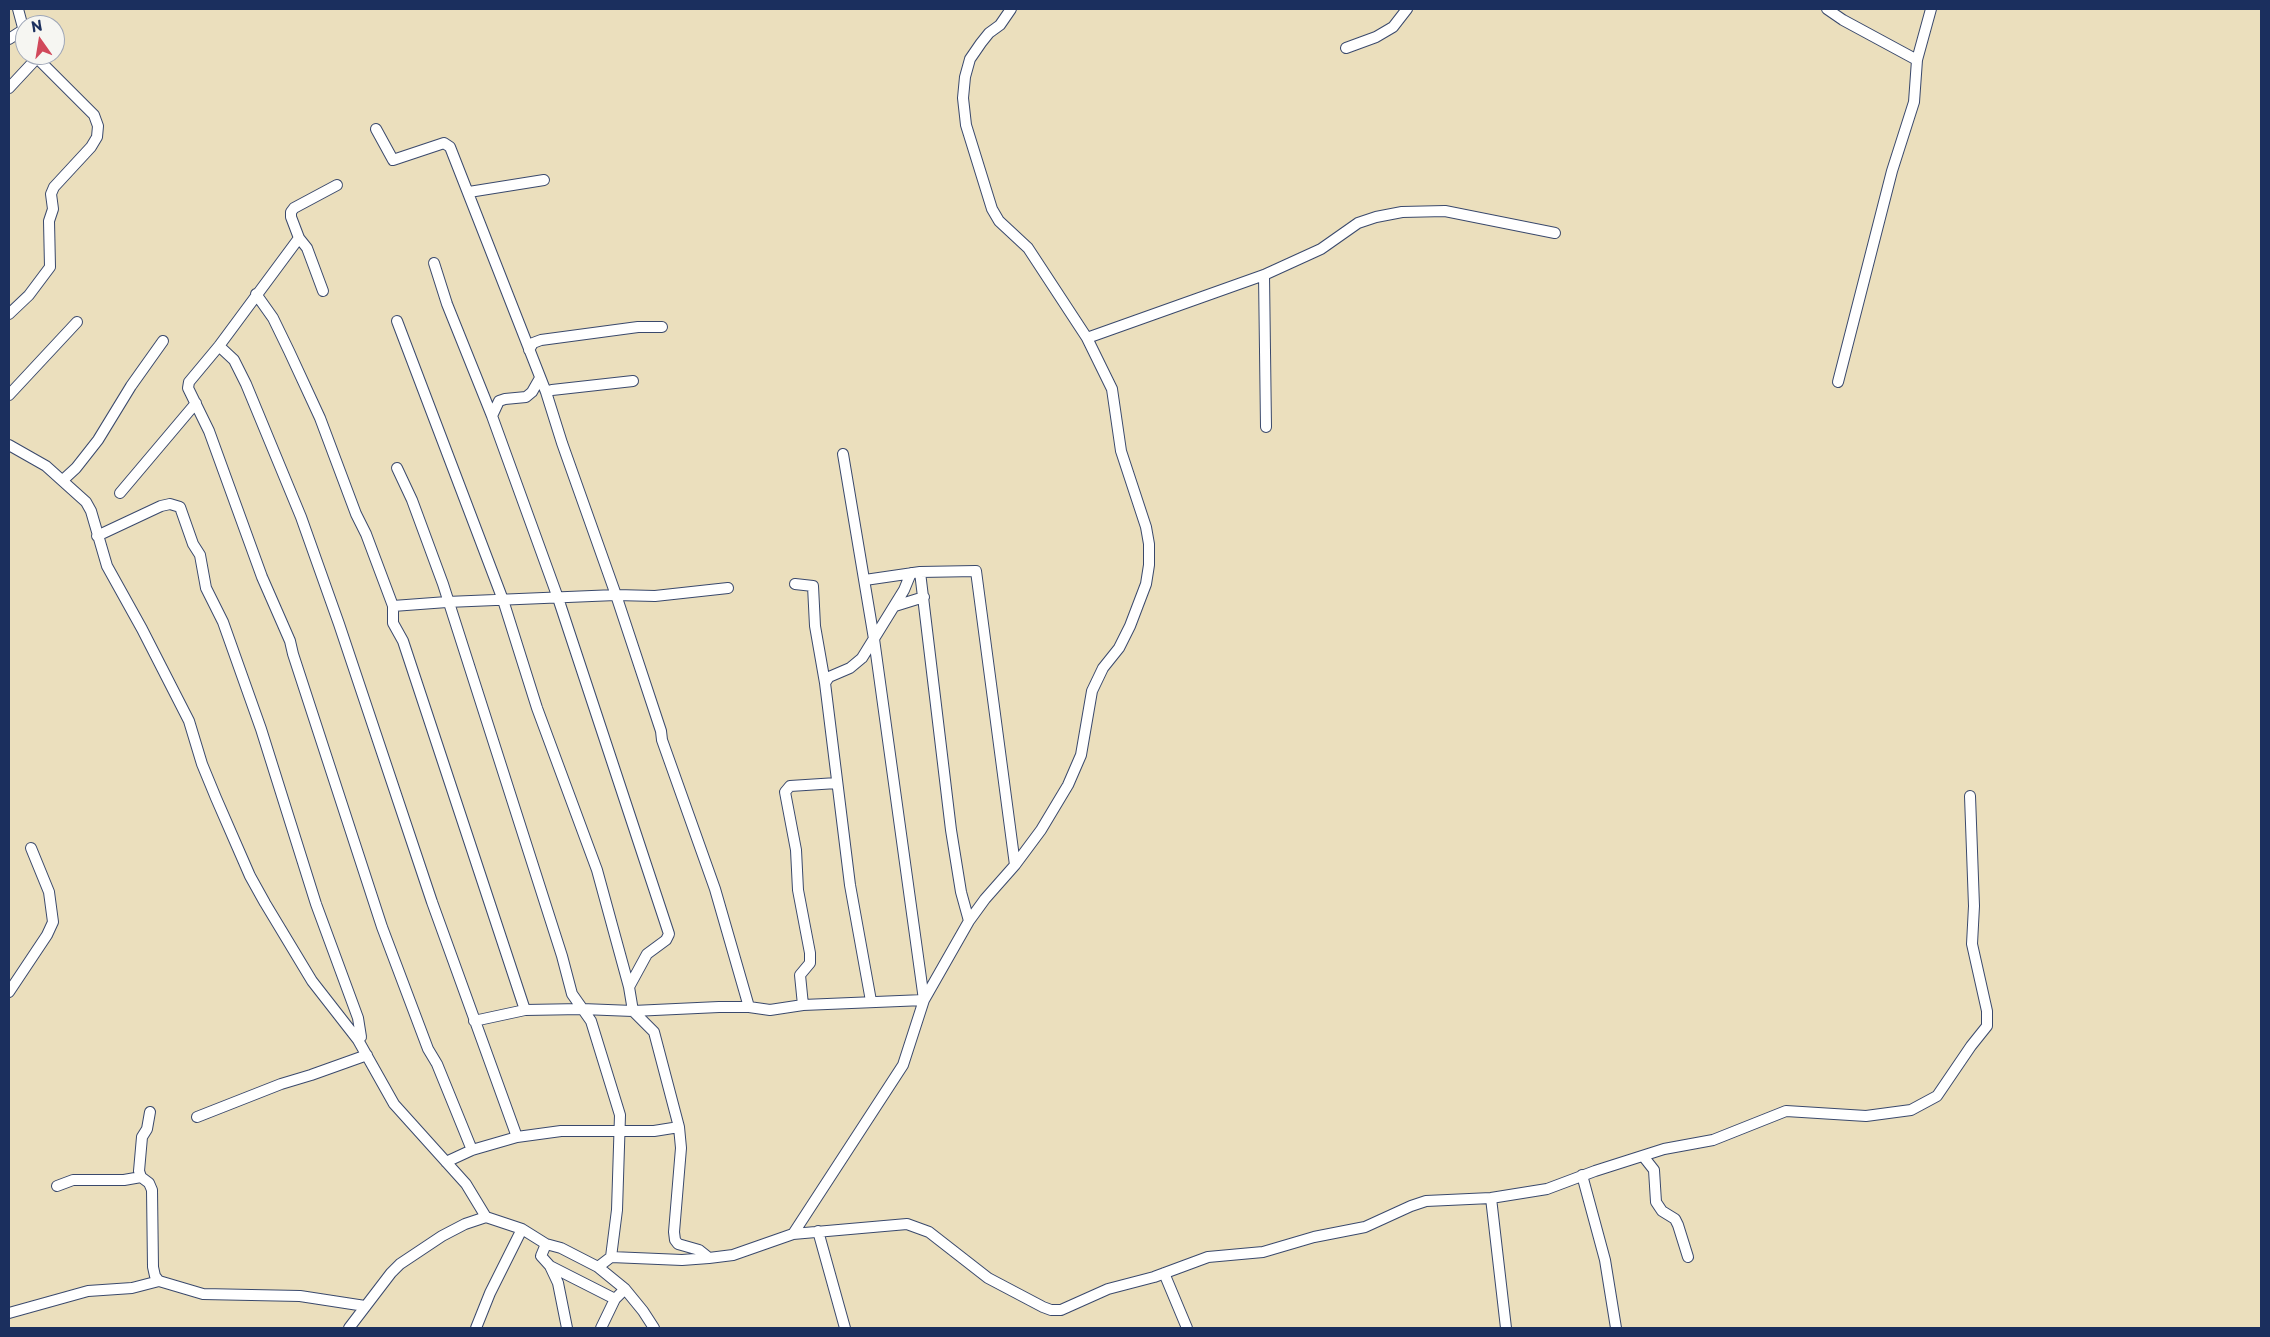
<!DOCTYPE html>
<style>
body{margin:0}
#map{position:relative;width:2270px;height:1337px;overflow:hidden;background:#ebdfbd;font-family:"Playpen Sans",sans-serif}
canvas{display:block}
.frame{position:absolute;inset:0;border:10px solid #1b2f5e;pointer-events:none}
.north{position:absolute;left:15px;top:15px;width:50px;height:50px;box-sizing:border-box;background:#f6f6f2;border:1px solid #9ea6b7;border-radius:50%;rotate:347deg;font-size:14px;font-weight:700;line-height:20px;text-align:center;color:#1b2f5e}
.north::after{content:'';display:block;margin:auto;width:18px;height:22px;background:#d1495b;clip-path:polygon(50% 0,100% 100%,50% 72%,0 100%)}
</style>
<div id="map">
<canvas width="2270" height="1337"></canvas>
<div class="frame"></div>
<div class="north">N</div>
</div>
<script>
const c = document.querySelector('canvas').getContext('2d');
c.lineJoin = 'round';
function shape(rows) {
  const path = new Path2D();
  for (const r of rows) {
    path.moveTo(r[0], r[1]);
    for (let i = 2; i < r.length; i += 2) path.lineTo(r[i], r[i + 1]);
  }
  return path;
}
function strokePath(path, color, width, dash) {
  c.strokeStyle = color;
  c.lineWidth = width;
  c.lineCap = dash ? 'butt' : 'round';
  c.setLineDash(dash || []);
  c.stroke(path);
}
const minor = shape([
 [18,9,25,35],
 [1827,9,1843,20,1917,60],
 [9,39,23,30],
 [1346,48,1376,37,1393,27,1407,9],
 [9,88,36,59],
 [376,129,393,160,444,143,450,147,546,392,562,443,616,595,661,731,662,740,715,889,749,1007],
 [469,192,544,180],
 [299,238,219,346,189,382,188,388,209,431,262,577,290,641,293,654,382,927,428,1049,437,1064,472,1150],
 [434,263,447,304,492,416,558,598,669,934,666,940,647,954,629,987],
 [1264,275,1266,427],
 [323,291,307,248,299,238,291,217,291,212,294,208,337,185],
 [256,294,273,318,289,351,320,418,356,514,366,534,393,606,393,623,403,641,525,1010],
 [9,314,29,295,50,267,49,221,53,209,51,194,54,187,91,147,97,137,98,126,94,115,34,55],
 [397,321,503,600,537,708,597,870,629,987,633,1011,654,1032,679,1127,681,1148,674,1232,675,1240,678,1244,699,1250,709,1258],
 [1087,338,1264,275,1321,249,1358,223,1376,217,1402,212,1445,211,1555,233],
 [219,346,234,360,246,384,301,517,339,624,432,902,517,1137],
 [529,350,533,343,541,340,638,327,662,327],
 [1838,382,1892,171,1914,102,1917,60,1931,9],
 [546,392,552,390,633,381],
 [9,395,77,322],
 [492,416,499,401,505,399,526,397,532,392,540,378],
 [9,445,46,466,86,502,91,511,107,566,142,629,189,721,202,764,216,798,250,876,265,903,312,981,358,1040,394,1104,466,1184,486,1217],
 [397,468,412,500,443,584,562,956,572,994,591,1021,620,1115,617,1210,611,1257],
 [63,480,76,468,98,440,131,386,163,341],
 [120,493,196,403],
 [97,536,161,506,170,504,180,507,193,544,200,555,206,588,223,622,261,729,316,904,358,1018,361,1037,358,1040],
 [920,572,951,830,961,892,969,921],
 [865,580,920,572,976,571,1015,865],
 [795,584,813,586,815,626,825,683,850,885,871,1001],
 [393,606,447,602,616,595,655,596,728,588],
 [895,606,924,597],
 [825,683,829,677,850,668,862,658,904,590,911,573],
 [9,992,47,935,53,922,49,892,31,848],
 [803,1005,800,975,810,963,810,953,798,890,796,850,785,792,790,786,837,783],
 [474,1021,525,1010,582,1009,633,1011,719,1007,749,1007,770,1010,803,1005,924,1000,874,639,843,454],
 [150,1112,147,1129,142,1137,139,1171,141,1177,149,1183,152,1190,153,1267,155,1276,159,1281],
 [197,1117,281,1084,311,1075,367,1055],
 [1643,1156,1654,1170,1656,1202,1662,1211,1675,1219,1678,1225,1688,1257],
 [446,1162,472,1150,517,1137,561,1131,654,1131,679,1127],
 [1582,1175,1605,1260,1616,1328],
 [57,1186,73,1180,124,1180,141,1177],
 [1491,1198,1506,1328],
 [818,1231,845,1328],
 [793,1234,903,1065,924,1000,969,921,985,899,1015,865,1041,830,1068,785,1081,755,1092,691,1103,668,1119,648,1130,626,1146,584,1149,565,1149,544,1146,527,1121,451,1112,389,1087,338,1028,248,999,221,992,209,966,125,963,98,965,77,970,59,981,43,989,33,1000,25,1011,9],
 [546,1244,541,1256,550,1266,615,1299],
 [550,1266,558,1283,567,1328],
 [598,1267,611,1257,682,1260,709,1258,733,1255,793,1234,907,1224,929,1232,988,1278,1043,1307,1051,1310,1061,1310,1108,1289,1154,1277,1208,1257,1263,1252,1314,1237,1365,1227,1411,1206,1426,1201,1491,1198,1547,1189,1595,1171,1664,1149,1713,1140,1786,1111,1866,1116,1911,1110,1937,1096,1971,1046,1987,1026,1987,1011,1972,944,1974,906,1970,796],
 [1164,1273,1187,1328],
 [9,1313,88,1291,132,1288,159,1281,203,1294,300,1296,365,1306],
 [349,1328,391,1273,400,1264,442,1236,465,1224,486,1217,522,1229,546,1244,561,1248,598,1267,625,1289,643,1311,654,1328],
 [476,1328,490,1293,522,1229],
 [601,1328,615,1299,625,1289]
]);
strokePath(minor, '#3a496c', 12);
strokePath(minor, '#fff', 10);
</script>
